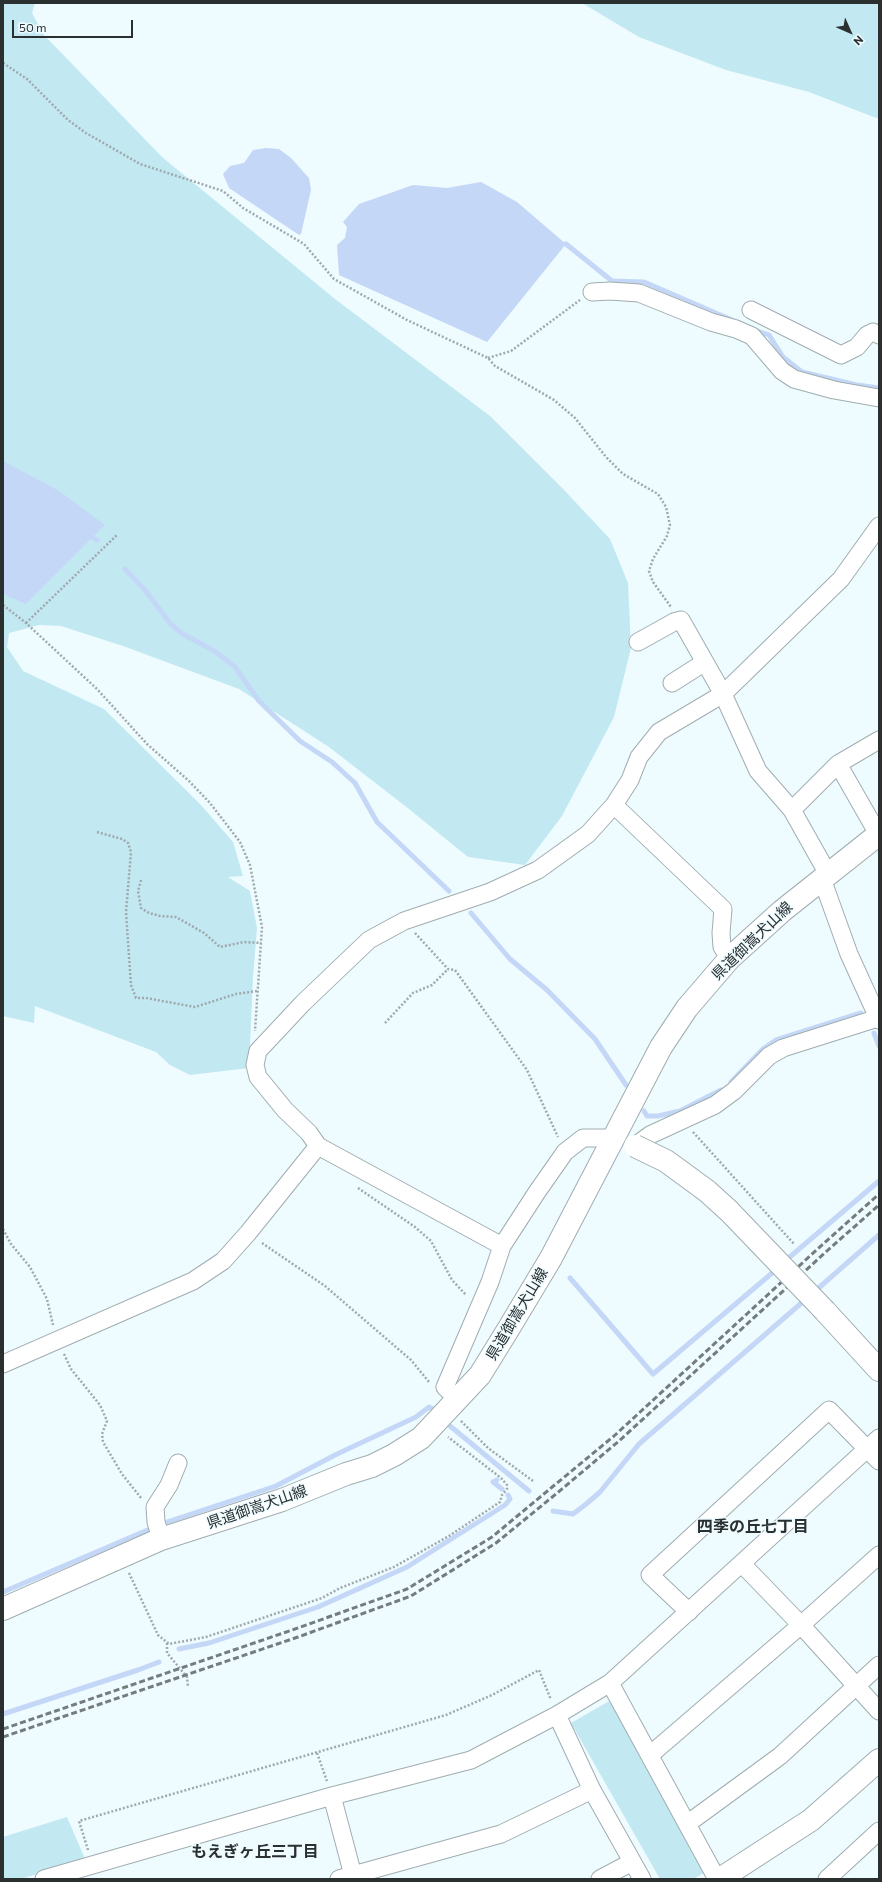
<!DOCTYPE html>
<meta charset="utf-8">
<style>
body{margin:0}
#map{position:relative;width:882px;height:1882px;overflow:hidden;background:#eefbff;font-family:Commissioner,sans-serif}
canvas{display:block}
.frame{position:absolute;inset:0;border:4px solid #2a2f30;pointer-events:none}
.north{position:absolute;left:830px;top:12px;width:40px;height:40px;-webkit-text-stroke:3px #eefbff;paint-order:stroke;rotate:135deg;font-size:11px;font-weight:700;line-height:16px;text-align:center;color:#2a2f30}
.north::after{content:'';display:block;margin:auto;width:14px;height:18px;background:#2a2f30;clip-path:polygon(50% 0,100% 100%,50% 72%,0 100%)}
.scale{position:absolute;left:12px;top:20px;width:121px;height:18px;box-sizing:border-box;border:2px solid #2a2f30;border-top:0;padding-left:5px;font-size:12px;line-height:14px;white-space:nowrap;color:#2a2f30;-webkit-text-stroke:3px #eefbff;paint-order:stroke}
</style>
<div id="map">
<canvas width="882" height="1882"></canvas>
<div class="frame"></div>
<div class="north">N</div>
<div class="scale">50 m</div>
</div>
<script>
const c = document.querySelector('canvas').getContext('2d');
c.lineJoin = 'round';
function fill(path, color) {
  c.fillStyle = color;
  c.fill(path, 'evenodd');
}
function shape(rows) {
  const path = new Path2D();
  for (const r of rows) {
    path.moveTo(r[0], r[1]);
    for (let i = 2; i < r.length; i += 2) path.lineTo(r[i], r[i + 1]);
  }
  return path;
}
function strokePath(path, color, width, dash) {
  c.strokeStyle = color;
  c.lineWidth = width;
  c.lineCap = dash ? 'butt' : 'round';
  c.setLineDash(dash || []);
  c.stroke(path);
}
function write(font, color, halo, rows, align = 'center') {
  c.font = font + ' Commissioner,"Noto Sans JP",sans-serif';
  c.lineWidth = 3;
  c.setLineDash([]);
  c.textBaseline = 'middle';
  c.strokeStyle = halo;
  c.fillStyle = color;
  for (const [text, x, y, turn = 0] of rows) {
    c.save();
    c.translate(x, y);
    c.rotate((+turn || 0) * Math.PI / 180);
    c.textAlign = isNaN(turn) ? turn : align;
    if (halo) c.strokeText(text, 0, 0);
    c.fillText(text, 0, 0);
    c.restore();
  }
}
const green = shape([
 [3,3,35,3,32,13,44,35,162,157,335,299,490,416,565,491,610,539,628,583,631,648,614,717,562,816,525,865,468,857,409,809,329,747,239,689,123,646,61,626,39,625,9,633,7,647,23,671,104,709,201,805,233,842,243,876,228,877,250,891,257,928,253,977,249,1068,190,1075,170,1065,156,1052,35,1006,34,1023,3,1016],
 [582,3,879,3,879,119,809,92,726,70,639,37],
 [611,1700,707,1871,693,1879,660,1879,571,1723],
 [67,1817,85,1859,21,1879,3,1879,3,1837]
]);
const water = shape([
 [266,148,279,149,291,158,309,178,311,190,301,234,299,235,229,188,223,174,230,166,244,163,253,150],
 [481,182,517,202,566,244,487,342,339,275,337,245,345,238,347,227,343,222,359,204,413,185,447,188],
 [3,461,59,491,105,525,26,604,7,596,3,592]
]);
const stream = shape([
 [566,244,612,281,644,282,732,320],
 [754,330,769,335,783,357,802,372,857,385,879,388],
 [86,535,97,540],
 [125,569,145,590,170,623,181,633,216,652,235,667,259,701,300,741,332,762,355,783,377,822,449,891],
 [471,913,510,959,547,990,595,1039,626,1085],
 [874,1033,879,1046],
 [731,1082,763,1049,776,1040,861,1013],
 [644,1111,647,1116,658,1116,680,1111,721,1090],
 [785,1261,879,1181],
 [570,1278,653,1374,778,1268],
 [814,1292,879,1235],
 [450,1426,529,1491],
 [497,1480,493,1482,502,1489],
 [553,1511,573,1514,585,1505,600,1492,639,1444,806,1299],
 [3,1592,164,1523,276,1486,335,1455,416,1417,429,1407,433,1409],
 [179,1649,209,1643,318,1607,407,1567,505,1505,510,1499,508,1495],
 [3,1714,138,1670,159,1662]
]);
const path = shape([
 [3,63,27,79,68,120,86,133,140,164,223,191,243,208,304,244,334,279,407,320,488,358,495,366,554,400,575,418,606,457,623,474,658,494,666,507,670,525,667,536,653,559,649,571,653,582,671,607],
 [488,358,511,351,580,300],
 [3,605,26,623,97,689,147,744,189,781,210,803,240,842,250,865,262,927,255,1031],
 [26,623,117,535],
 [97,832,122,839,128,843,131,852,126,912,131,985,136,998,146,998,195,1007,236,994,257,991],
 [141,880,138,891,141,908,149,913,160,916,176,917,204,933,220,947,244,942,261,943],
 [415,933,448,969,455,970,527,1070,558,1137],
 [385,1023,413,993,432,985,448,969],
 [693,1132,794,1244],
 [358,1188,415,1227,431,1241,452,1280,466,1295],
 [3,1229,11,1244,30,1267,47,1299,53,1325],
 [262,1243,325,1286,411,1360,429,1382],
 [64,1354,71,1369,100,1405,107,1421,102,1434,103,1442,122,1474,141,1498],
 [461,1421,488,1448,533,1481],
 [129,1573,158,1635,169,1644,206,1637,322,1598,340,1588,394,1567,449,1536,500,1502,502,1495,507,1489,507,1485,501,1478,448,1437],
 [167,1643,167,1653,187,1677,188,1687],
 [317,1753,327,1781],
 [88,1850,79,1821,446,1715,492,1695,539,1670,551,1700]
]);
const minor = shape([
 [592,292,610,291,639,293,711,322,736,329,752,336,782,371,794,379,834,390,879,398],
 [751,310,841,355,857,347,867,335,873,332,879,335],
 [638,642,674,622,681,620,723,694,758,771,792,810,828,874],
 [672,683,705,662],
 [838,764,878,834],
 [614,805,723,909,721,933,722,947,730,958],
 [792,810,838,764,879,740],
 [822,879,849,954,879,1020],
 [614,1138,583,1138,565,1152,537,1192,502,1246,318,1146,309,1133,285,1110,258,1077,255,1065,258,1051,303,1003,369,940,404,921,490,892,538,870,588,834,614,805,630,780,639,757,659,732,723,694,841,579,879,526],
 [635,1146,650,1135,715,1105,734,1091,769,1056,783,1048,878,1018],
 [3,1364,193,1281,223,1261,248,1233,318,1146],
 [458,1400,445,1387,490,1282,502,1246],
 [161,1539,156,1522,155,1507,169,1485,178,1463],
 [742,1564,801,1625,879,1711],
 [689,1612,650,1575,829,1410,879,1461],
 [610,1683,717,1879],
 [557,1715,592,1790,642,1879],
 [650,1755,801,1625,879,1555],
 [332,1796,354,1879],
 [687,1824,780,1756,879,1665],
 [44,1879,332,1796,471,1760,557,1715,610,1683,879,1438],
 [339,1879,501,1834,592,1790],
 [600,1879,632,1862],
 [827,1879,879,1831]
]);
const tertiary = shape([
 [825,1311,879,1370],
 [720,1879,811,1820,879,1760]
]);
const secondary = shape([
 [3,1609,161,1539,282,1500,346,1474,372,1466,394,1455,421,1438,480,1375,509,1328,551,1258,661,1047,687,1008,730,958,782,911,879,834]
]);
const rail = shape([
 [3,1729,295,1629,407,1589,492,1537,551,1488,614,1436,823,1244,879,1194],
 [3,1737,298,1637,411,1596,496,1543,556,1494,619,1441,828,1250,879,1205]
]);
const tertiaryBridge = shape([
 [635,1146,666,1161,707,1191,729,1211,825,1311]
]);
const streetNames = [
 ["県道御嵩犬山線",752,941,-44],
 ["県道御嵩犬山線",517,1314,-59],
 ["県道御嵩犬山線",257,1507,-19]
];
const neighbourhoodNames = [
 ["四季の丘七丁目",753,1527],
 ["もえぎヶ丘三丁目",255,1852]
];
fill(green, '#c2e8f2');
fill(water, '#c4d7f7');
strokePath(stream, '#c4d7f7', 5);
strokePath(minor, '#a0adb0', 19);
strokePath(tertiary, '#a0adb0', 24);
strokePath(secondary, '#a0adb0', 24);
strokePath(path, '#9fa9ac', 2.5, [2, 2]);
strokePath(minor, '#fff', 17);
strokePath(tertiary, '#fff', 22);
strokePath(secondary, '#fff', 22);
strokePath(rail, '#747c7e', 3, [6, 3]);
strokePath(tertiaryBridge, '#a0adb0', 24, []);
strokePath(tertiaryBridge, '#fff', 22);
write('15px', '#2a2f30', '#eefbff', streetNames);
write('bold 16px', '#2a2f30', '#eefbff', neighbourhoodNames);
</script>
